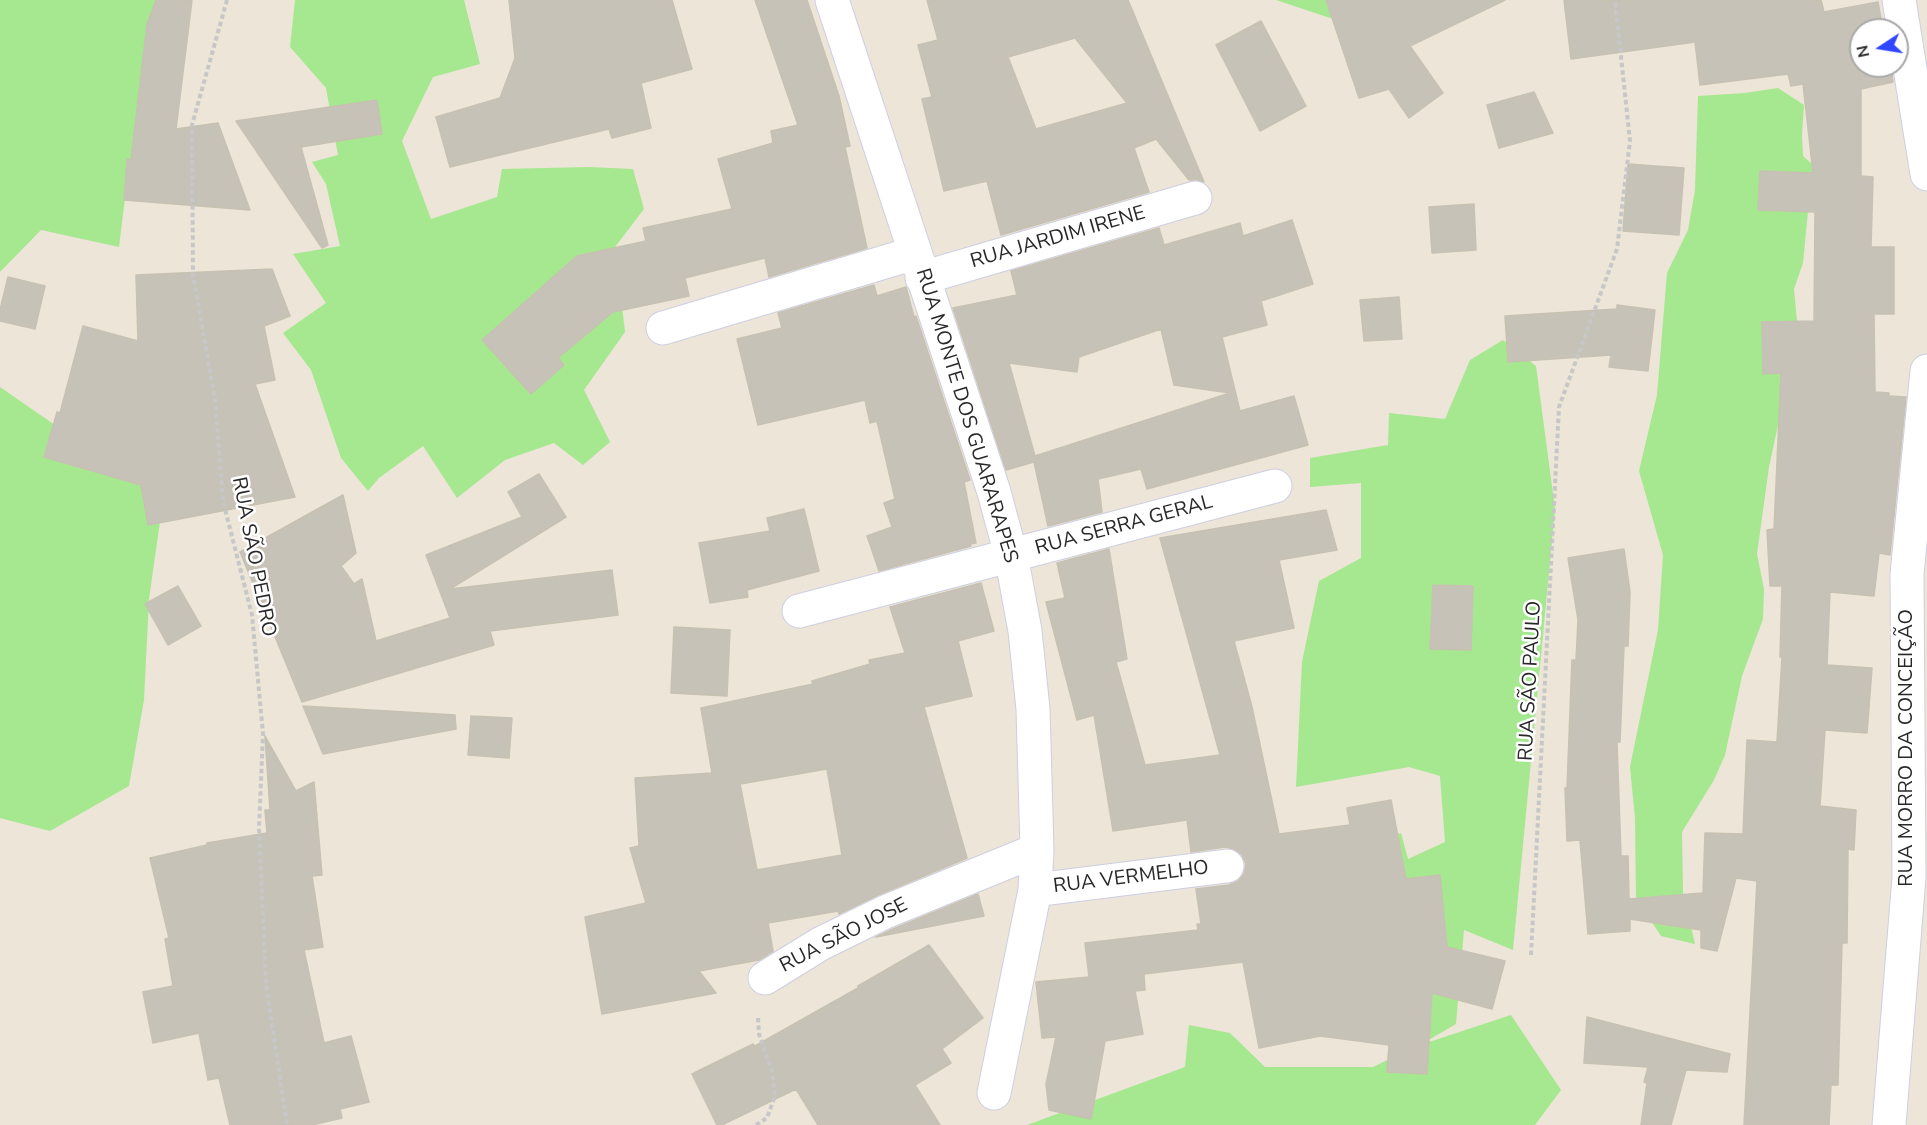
<!DOCTYPE html>
<meta charset="utf-8">
<style>
body{margin:0}
#map{position:relative;width:1927px;height:1125px;overflow:hidden;background:#ece5d8;font-family:"Nunito Sans",sans-serif}
canvas{display:block}
.north{position:absolute;left:1849px;top:18px;width:60px;height:60px;box-sizing:border-box;background:#fff;border:2px solid #a9a9a9;border-radius:50%;rotate:258deg;font-size:16px;font-weight:700;line-height:24px;text-align:center;color:#282828}
.north::after{content:'';display:block;margin:auto;width:21px;height:27px;background:#3146ff;clip-path:polygon(50% 0,100% 100%,50% 72%,0 100%)}
</style>
<div id="map">
<canvas width="1927" height="1125"></canvas>
<div class="north">N</div>
</div>
<script>
const c = document.querySelector('canvas').getContext('2d');
c.lineJoin = 'round';
function fill(path, color) {
  c.fillStyle = color;
  c.fill(path, 'evenodd');
}
function shape(rows) {
  const path = new Path2D();
  for (const r of rows) {
    path.moveTo(r[0], r[1]);
    for (let i = 2; i < r.length; i += 2) path.lineTo(r[i], r[i + 1]);
  }
  return path;
}
function strokePath(path, color, width, dash) {
  c.strokeStyle = color;
  c.lineWidth = width;
  c.lineCap = dash ? 'butt' : 'round';
  c.setLineDash(dash || []);
  c.stroke(path);
}
function write(font, color, halo, rows, align = 'center') {
  c.font = font + ' "Nunito Sans",sans-serif';
  c.lineWidth = 5;
  c.setLineDash([]);
  c.textBaseline = 'middle';
  c.strokeStyle = halo;
  c.fillStyle = color;
  for (const [text, x, y, turn = 0] of rows) {
    c.save();
    c.translate(x, y);
    c.rotate((+turn || 0) * Math.PI / 180);
    c.textAlign = isNaN(turn) ? turn : align;
    if (halo) c.strokeText(text, 0, 0);
    c.fillText(text, 0, 0);
    c.restore();
  }
}
const green = shape([
 [0,0,174,0,125,198,119,247,41,230,0,272],
 [295,0,464,0,480,64,433,77,402,141,431,219,497,197,502,169,589,167,633,169,644,209,615,247,625,332,584,390,610,442,583,465,554,443,505,460,457,498,423,446,379,478,368,491,341,458,311,370,283,333,326,303,293,254,340,246,326,184,312,162,338,155,326,88,290,47],
 [1276,0,1360,0,1336,20],
 [1778,88,1804,105,1802,135,1803,156,1812,164,1815,183,1809,201,1803,263,1794,289,1798,332,1769,467,1757,554,1764,589,1763,619,1742,676,1725,755,1714,780,1682,832,1683,892,1695,944,1661,936,1636,898,1635,818,1630,767,1658,630,1663,555,1639,471,1657,395,1667,273,1688,230,1695,190,1698,96,1745,93],
 [1503,340,1536,366,1555,509,1513,950,1464,930,1456,1024,1420,1045,1511,1015,1561,1090,1535,1125,1027,1125,1185,1067,1189,1025,1230,1033,1265,1067,1373,1067,1416,1046,1369,842,1401,833,1408,859,1445,842,1440,776,1409,767,1296,787,1302,662,1319,581,1361,558,1361,483,1310,487,1310,458,1388,445,1389,413,1445,419,1470,360],
 [0,387,65,432,169,458,149,599,144,700,129,786,50,831,0,818]
]);
const building = shape([
 [156,0,192,0,176,129,218,123,250,210,124,200,127,159,131,160,147,24,156,0],
 [509,0,672,0,692,69,641,83,651,128,612,138,609,129,450,167,436,117,500,98,515,58,509,0],
 [755,0,807,0,839,96,850,146,845,147,867,248,769,277,765,258,685,278,689,296,613,312,558,358,564,365,531,394,482,340,577,256,646,241,643,228,732,209,718,159,773,143,771,131,798,125,755,0],
 [927,0,1128,0,1204,182,1199,180,1189,180,1156,139,1134,148,1149,192,1001,235,987,181,944,191,922,99,932,97,918,45,938,40,927,0],
 [1075,38,1127,103,1036,129,1008,57,1075,38],
 [1326,0,1505,0,1410,46,1443,93,1409,118,1389,89,1359,98,1326,0],
 [1564,0,1821,0,1824,12,1878,2,1883,30,1861,30,1861,66,1891,66,1893,82,1861,89,1861,176,1873,177,1871,247,1894,247,1894,314,1874,314,1875,392,1889,393,1889,396,1906,397,1890,555,1879,553,1874,596,1830,592,1827,665,1872,668,1867,733,1825,730,1820,806,1856,810,1854,850,1848,849,1847,943,1842,943,1838,1085,1831,1085,1829,1125,1744,1125,1757,881,1736,878,1717,951,1701,948,1701,930,1630,919,1630,931,1588,934,1580,840,1567,841,1565,788,1567,788,1572,660,1576,660,1578,620,1568,558,1624,549,1630,592,1628,646,1624,646,1620,742,1617,742,1621,856,1628,856,1629,899,1703,893,1705,833,1743,834,1747,740,1777,742,1782,657,1780,657,1782,586,1770,586,1767,530,1774,529,1781,373,1763,374,1762,322,1814,321,1815,212,1758,210,1760,171,1813,173,1803,84,1791,86,1788,74,1700,85,1695,42,1571,59,1564,0],
 [1261,21,1306,106,1260,131,1216,45,1261,21],
 [1534,92,1553,133,1499,148,1487,105,1534,92],
 [377,100,382,134,301,147,328,245,322,248,236,121,377,100],
 [1628,164,1684,168,1679,235,1623,231,1628,164],
 [1474,204,1476,250,1432,253,1429,207,1474,204],
 [1292,220,1313,284,1261,301,1267,325,1222,337,1240,411,1294,396,1308,445,1147,489,1141,469,1098,479,1102,512,1048,526,1034,462,1006,470,953,308,1017,295,1011,271,1159,228,1164,245,1240,223,1243,236,1292,220],
 [1161,329,1174,385,1230,393,1035,456,1009,363,1077,372,1079,357,1161,329],
 [272,269,290,316,264,326,275,380,255,384,295,497,148,525,141,485,44,457,57,412,60,413,83,326,138,341,136,275,272,269],
 [8,277,45,286,35,329,0,321,0,310,8,277],
 [874,285,877,296,906,287,914,317,916,316,970,480,964,482,976,543,970,544,971,546,879,571,867,536,892,527,884,503,895,499,877,421,870,423,865,400,758,425,737,339,782,328,778,313,874,285],
 [1399,297,1402,339,1364,341,1360,300,1399,297],
 [1617,305,1655,310,1648,371,1609,367,1611,355,1508,362,1505,316,1617,309,1617,305],
 [539,474,566,517,450,589,612,570,618,615,490,631,494,645,302,702,240,552,343,495,356,553,341,566,354,584,362,579,376,641,450,618,426,555,522,517,508,492,539,474],
 [804,509,819,571,747,590,748,597,710,603,699,543,770,531,767,518,804,509],
 [1326,510,1337,550,1279,560,1294,628,1234,641,1252,707,1279,834,1350,825,1347,808,1391,800,1406,879,1440,875,1447,947,1505,961,1492,1009,1432,993,1427,1074,1387,1072,1389,1045,1320,1036,1259,1048,1243,962,1144,974,1145,990,1135,991,1143,1034,1105,1041,1091,1119,1049,1110,1046,1084,1056,1037,1042,1038,1036,982,1089,977,1085,943,1198,930,1197,924,1201,924,1196,889,1229,885,1238,881,1244,874,1246,864,1242,855,1234,849,1225,847,1191,852,1187,820,1113,831,1094,715,1077,720,1046,602,1065,598,1057,563,1109,549,1127,659,1116,662,1145,765,1220,755,1160,538,1326,510],
 [981,583,994,631,958,641,972,696,924,707,967,858,878,895,839,914,838,911,768,923,773,951,759,960,699,971,716,993,602,1014,585,917,646,903,630,848,639,846,635,778,712,773,701,708,813,684,812,681,870,664,869,660,905,653,890,607,981,583],
 [827,769,842,855,757,870,740,784,827,769],
 [1433,585,1473,586,1471,650,1430,649,1433,585],
 [178,586,201,626,168,645,145,604,178,586],
 [674,627,730,630,727,696,671,693,674,627],
 [303,706,455,715,456,729,323,754,303,706],
 [471,716,512,718,509,758,468,755,471,716],
 [265,736,296,791,314,782,322,875,312,876,323,947,304,950,324,1043,351,1036,369,1102,340,1109,342,1118,312,1125,230,1125,219,1078,208,1080,199,1033,153,1043,143,992,173,986,165,939,169,938,150,858,207,845,207,843,267,833,265,810,270,810,265,736],
 [978,894,984,916,876,937,893,929,978,894],
 [929,945,983,1018,942,1049,951,1063,915,1085,940,1125,818,1125,796,1089,722,1125,717,1125,692,1074,753,1044,755,1046,858,988,858,986,929,945],
 [1587,1017,1730,1054,1727,1072,1686,1070,1671,1125,1641,1125,1647,1083,1644,1082,1648,1067,1584,1063,1587,1017]
]);
const path = shape([
 [227,0,192,125,193,275,215,400,223,501,252,615,263,734,259,828,266,984,287,1125],
 [1531,955,1559,407,1617,249,1630,141,1615,0],
 [756,1125,767,1118,775,1096,772,1072,759,1034,758,1018]
]);
const minor = shape([
 [832,0,994,492,1011,555,1025,631,1033,709,1037,850,1035,890,994,1093],
 [922,278,1195,198],
 [663,328,915,253],
 [799,611,1275,486],
 [1035,890,1227,866],
 [765,978,820,944,885,912,1037,850]
]);
const tertiary = shape([
 [1899,0,1927,174],
 [1889,1125,1909,877,1907,574,1927,371]
]);
const streetNames = [
 ["RUA JARDIM IRENE",1058,238,-16],
 ["RUA MONTE DOS GUARARAPES",966,416,73],
 ["RUA SERRA GERAL",1124,526,-15],
 ["RUA SÃO PEDRO",253,557,79],
 ["RUA SÃO PAULO",1531,681,-87],
 ["RUA MORRO DA CONCEIÇÃO",1907,748,-90],
 ["RUA VERMELHO",1131,878,-7],
 ["RUA SÃO JOSE",844,936,-27]
];
fill(green, '#a5e88f');
fill(building, '#c7c2b8');
strokePath(building, '#c7c1b2', 1.5);
strokePath(minor, '#cdcfe2', 35);
strokePath(tertiary, '#cdcfe2', 35);
strokePath(path, '#c7c7c7', 4, [4.5, 3]);
strokePath(minor, '#fff', 33);
strokePath(tertiary, '#fff', 33);
write('20px', '#282828', '#fff', streetNames);
</script>
